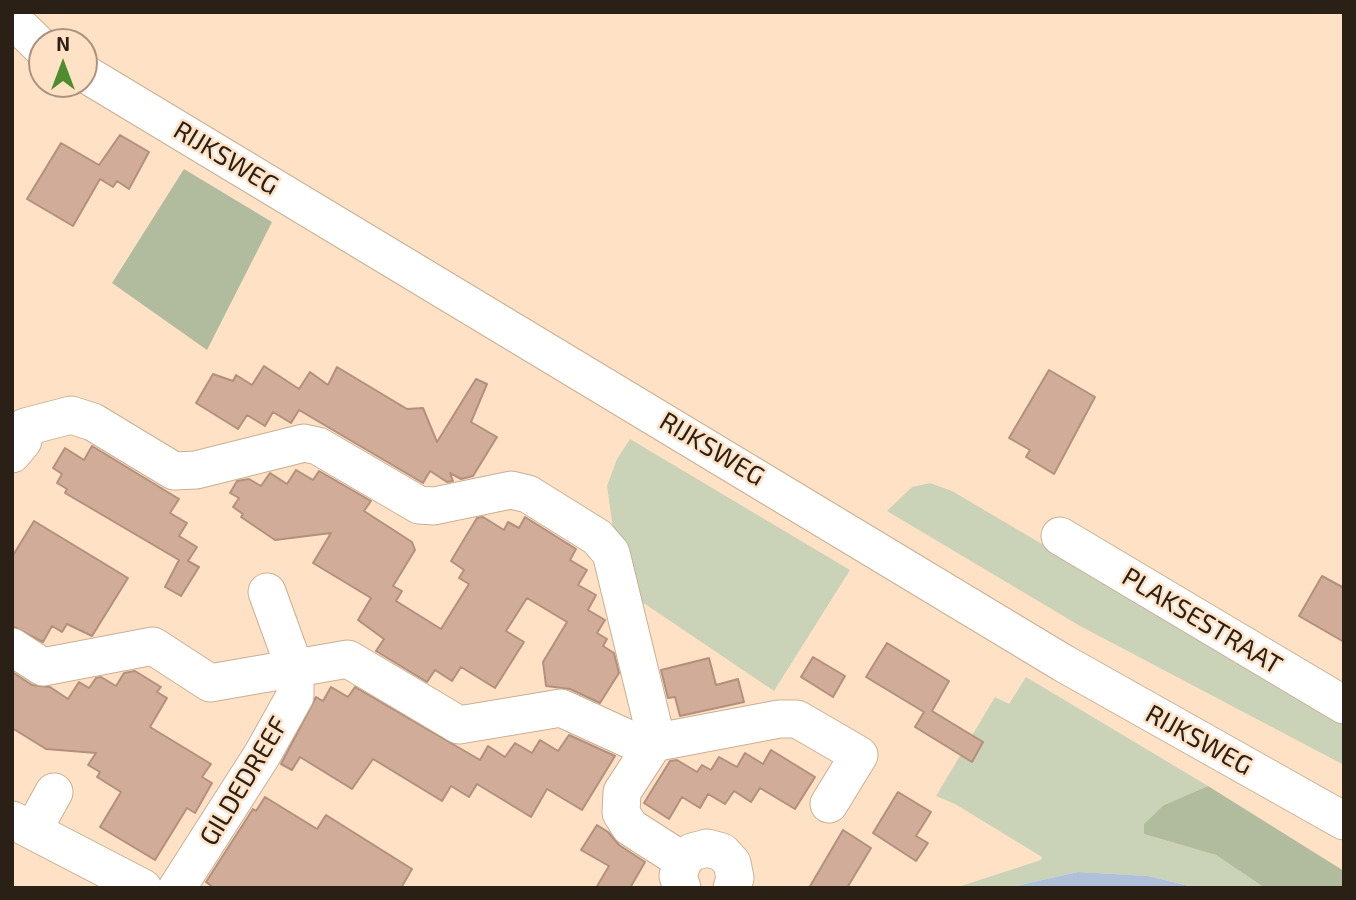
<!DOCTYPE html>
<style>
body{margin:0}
#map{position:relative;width:1356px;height:900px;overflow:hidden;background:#ffe2c5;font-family:"Exo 2",sans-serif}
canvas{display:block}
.frame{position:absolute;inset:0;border:14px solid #2b2015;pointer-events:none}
.north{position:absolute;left:28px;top:28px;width:70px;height:70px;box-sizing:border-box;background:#ffe2c5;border:2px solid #aa947f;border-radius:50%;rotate:0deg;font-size:19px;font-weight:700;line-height:28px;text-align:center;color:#2b2015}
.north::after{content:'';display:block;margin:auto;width:24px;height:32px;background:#4d8d2f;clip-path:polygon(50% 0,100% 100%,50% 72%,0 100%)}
</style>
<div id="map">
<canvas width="1356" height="900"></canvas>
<div class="frame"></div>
<div class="north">N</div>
</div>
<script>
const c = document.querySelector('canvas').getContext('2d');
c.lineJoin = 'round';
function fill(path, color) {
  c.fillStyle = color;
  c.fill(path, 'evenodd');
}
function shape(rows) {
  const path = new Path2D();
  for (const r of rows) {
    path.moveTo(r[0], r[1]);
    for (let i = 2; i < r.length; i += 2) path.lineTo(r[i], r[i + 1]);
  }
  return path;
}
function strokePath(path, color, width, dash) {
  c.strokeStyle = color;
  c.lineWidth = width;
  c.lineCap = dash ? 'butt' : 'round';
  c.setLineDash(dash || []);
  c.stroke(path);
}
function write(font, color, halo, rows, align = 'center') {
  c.font = font + ' "Exo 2",sans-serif';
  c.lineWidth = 5;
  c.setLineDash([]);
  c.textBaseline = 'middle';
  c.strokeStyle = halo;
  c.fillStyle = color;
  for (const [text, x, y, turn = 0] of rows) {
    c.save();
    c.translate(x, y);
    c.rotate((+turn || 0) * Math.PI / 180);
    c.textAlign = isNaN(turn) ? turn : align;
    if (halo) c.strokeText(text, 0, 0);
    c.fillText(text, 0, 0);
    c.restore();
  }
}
const green = shape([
 [630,439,850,570,774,691,645,604,634,607,613,529,607,486,617,459],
 [930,483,952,491,1344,722,1344,765,1080,626,887,511,912,487],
 [1026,677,1208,786,1164,805,1144,834,1216,855,1265,888,1197,888,1148,876,1078,872,1007,888,955,888,1041,860,1042,857,955,804,936,796,995,697,1009,704]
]);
const forest = shape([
 [184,169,272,222,207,350,112,283],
 [1208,786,1344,871,1344,888,1265,888,1216,855,1144,834,1144,824,1164,805]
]);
const water = shape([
 [1078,872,1148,876,1197,888,1007,888]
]);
const building = shape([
 [120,135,149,152,129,189,117,181,113,187,100,179,73,226,27,199,61,143,99,165,120,135],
 [264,366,299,389,310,372,328,385,337,367,407,409,423,408,437,442,476,379,487,384,471,422,497,437,473,476,461,479,450,473,453,481,447,482,430,471,423,483,299,410,291,423,273,412,265,426,247,415,238,429,196,403,213,374,233,381,236,375,252,385,264,366],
 [1049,370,1095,397,1054,474,1026,457,1030,450,1009,438,1049,370],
 [92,446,179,499,170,513,187,523,179,536,197,547,188,561,199,567,181,596,165,587,179,560,65,493,67,489,57,483,62,474,53,468,65,448,84,460,92,446],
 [296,470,313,480,319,471,371,501,364,511,412,542,415,550,393,586,402,591,396,601,441,629,469,584,459,578,464,570,451,561,477,518,483,517,504,530,508,522,519,528,525,517,576,549,570,560,587,570,578,585,596,595,588,610,605,620,597,633,607,639,603,646,614,653,619,673,600,703,570,689,546,686,543,662,567,622,527,598,506,631,524,642,495,688,461,667,452,681,435,670,427,682,376,651,384,639,358,620,371,598,313,563,331,533,275,540,241,517,243,514,233,507,239,498,230,493,237,481,249,479,261,486,270,473,287,484,296,470],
 [34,521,128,578,92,636,67,624,62,632,52,626,43,642,12,626,12,557,34,521],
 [1322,576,1344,588,1344,642,1299,616,1322,576],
 [887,643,949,681,932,711,983,742,972,762,915,727,924,712,866,677,887,643],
 [813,657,845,676,833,697,801,677,813,657],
 [709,658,716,685,738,679,744,702,680,716,675,697,668,698,661,670,709,658],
 [135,671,161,687,157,692,167,698,150,727,211,764,202,777,212,783,195,813,187,808,155,860,100,827,121,792,97,777,100,772,88,765,96,753,46,749,12,728,12,672,32,685,50,687,68,699,79,682,89,688,96,678,101,677,116,686,124,673,135,671],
 [331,687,348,697,355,687,480,760,488,746,505,757,515,743,532,753,540,740,558,751,569,735,615,756,582,810,547,789,531,817,477,784,469,797,451,786,442,801,373,759,352,789,300,757,292,770,281,764,316,697,323,701,331,687],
 [771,750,815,777,795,809,760,788,751,802,734,791,725,804,708,794,700,808,682,797,669,819,644,803,670,761,677,760,697,772,702,765,711,770,719,757,737,767,745,753,763,764,771,750],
 [898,792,931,812,916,836,928,843,916,861,873,833,898,792],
 [265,797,317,829,326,815,412,869,401,888,214,888,206,882,253,809,256,811,265,797],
 [597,825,608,832,619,845,645,862,630,888,596,888,609,866,581,850,597,825],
 [843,830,871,848,847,888,809,888,843,830]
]);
const minor = shape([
 [12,19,42,48],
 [84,73,1063,663,1344,821],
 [12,454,23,441,25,427,71,415,93,422,174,471,196,470,304,443,318,446,419,505,434,506,511,490,528,494,597,537,611,553,654,730,652,746,622,792,621,813,630,827,683,861],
 [1060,536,1344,705],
 [12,647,43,667,153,646,210,683,348,659,459,725,561,708,642,745,779,719,797,719,859,755,829,804],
 [12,820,143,888],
 [33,830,54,792],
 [177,888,262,755,295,696,295,669,267,592],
 [682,888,678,876,683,861,692,852,707,848,722,852,732,863,735,878,732,888]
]);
const streetNames = [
 ["RIJKSWEG",226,158,31],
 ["RIJKSWEG",712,449,31],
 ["PLAKSESTRAAT",1202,621,31],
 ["RIJKSWEG",1199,740,29],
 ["GILDEDREEF",244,781,-59]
];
fill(green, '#cad3b7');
fill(forest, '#b1bb9d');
fill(water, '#aec0da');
fill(building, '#d0ac99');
strokePath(building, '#b3907d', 2);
strokePath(minor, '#caaf92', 39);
strokePath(minor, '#fff', 37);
write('26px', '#2b2015', '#ffe2c5', streetNames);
</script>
